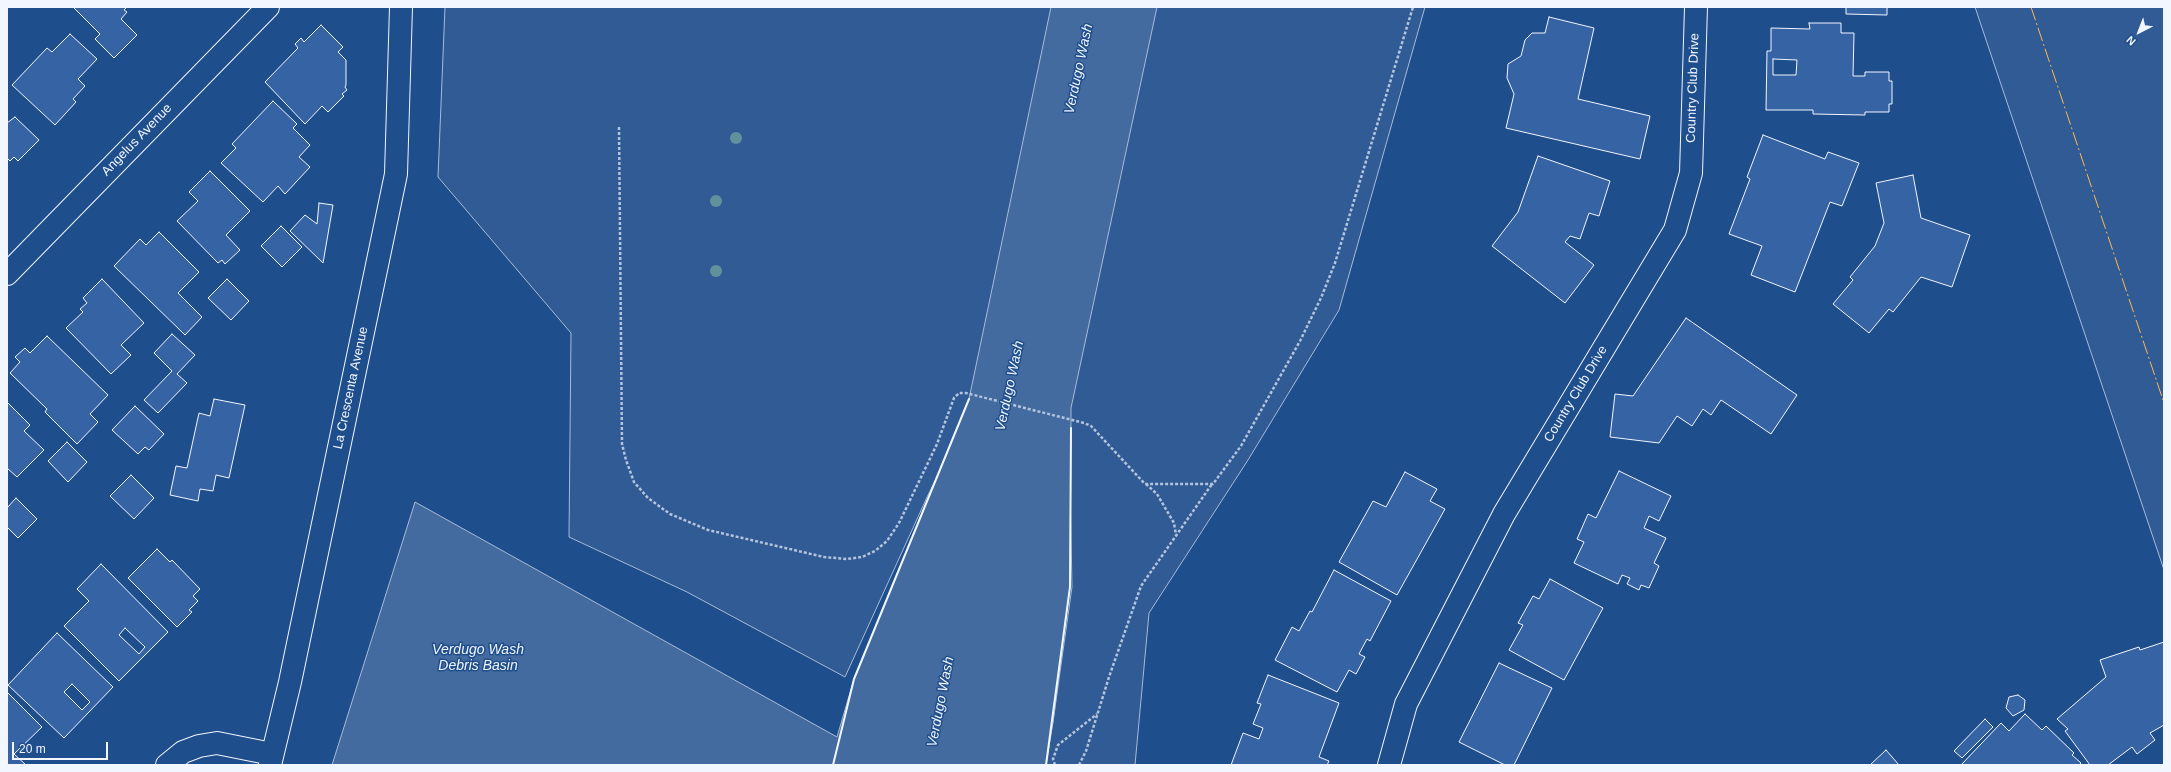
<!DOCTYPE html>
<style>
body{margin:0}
#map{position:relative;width:2171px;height:772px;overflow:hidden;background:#1f4e8c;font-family:Arial,sans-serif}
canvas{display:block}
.frame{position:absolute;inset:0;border:8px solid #f2f6ff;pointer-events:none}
.north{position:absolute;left:2119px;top:12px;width:40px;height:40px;-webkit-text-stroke:3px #1f4e8c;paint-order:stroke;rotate:222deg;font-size:11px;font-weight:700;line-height:16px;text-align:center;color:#f2f6ff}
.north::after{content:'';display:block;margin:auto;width:14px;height:18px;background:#f2f6ff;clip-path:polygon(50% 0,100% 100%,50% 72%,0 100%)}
.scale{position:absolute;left:12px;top:742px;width:96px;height:18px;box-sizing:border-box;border:2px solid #f2f6ff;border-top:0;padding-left:5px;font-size:12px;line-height:14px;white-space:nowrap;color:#f2f6ff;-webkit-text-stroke:3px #1f4e8c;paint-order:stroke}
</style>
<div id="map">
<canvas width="2171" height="772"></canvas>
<div class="frame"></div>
<div class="north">N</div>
<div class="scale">20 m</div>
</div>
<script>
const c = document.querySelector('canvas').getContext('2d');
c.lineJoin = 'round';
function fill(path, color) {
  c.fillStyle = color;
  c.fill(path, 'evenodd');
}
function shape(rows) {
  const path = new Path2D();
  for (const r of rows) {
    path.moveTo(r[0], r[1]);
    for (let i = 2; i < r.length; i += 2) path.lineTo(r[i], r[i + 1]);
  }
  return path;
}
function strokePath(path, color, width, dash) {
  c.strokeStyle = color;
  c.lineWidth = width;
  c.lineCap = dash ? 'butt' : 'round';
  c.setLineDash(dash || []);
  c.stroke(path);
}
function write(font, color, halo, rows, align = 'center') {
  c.font = font + ' Arial,sans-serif';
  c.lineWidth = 3;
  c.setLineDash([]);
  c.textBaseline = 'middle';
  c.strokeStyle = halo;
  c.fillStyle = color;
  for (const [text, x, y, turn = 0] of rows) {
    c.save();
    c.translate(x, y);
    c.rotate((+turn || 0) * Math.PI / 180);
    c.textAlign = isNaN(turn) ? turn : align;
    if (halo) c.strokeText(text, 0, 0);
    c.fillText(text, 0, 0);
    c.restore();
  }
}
const built = shape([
 [445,7,1425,7,1339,310,1248,460,1149,613,1135,765,1044,765,1053,722,1072,587,1069,436,972,409,928,495,845,677,687,592,569,537,571,333,438,177,445,7],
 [1975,7,2164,7,2164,570,1975,7]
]);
const water = shape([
 [1051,7,1157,7,1071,408,1070,587,1053,722,1046,765,332,765,415,502,837,737,854,679,969,399,1051,7]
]);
const building = shape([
 [73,7,127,7,124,10,127,12,121,19,137,35,114,58,95,39,100,34,73,7],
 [1846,7,1887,7,1887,15,1846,14,1846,7],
 [1549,17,1594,28,1578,99,1650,116,1640,159,1506,128,1514,94,1507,78,1508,64,1521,56,1525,40,1532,33,1545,33,1549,17],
 [1809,23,1841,23,1841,33,1854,33,1853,76,1865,76,1865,72,1889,72,1889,81,1892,81,1892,104,1889,104,1889,112,1865,112,1865,115,1813,114,1813,110,1766,110,1767,51,1771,51,1771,28,1810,29,1809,23],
 [1773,59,1797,60,1796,75,1773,75,1773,59],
 [321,25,343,47,338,52,346,60,346,85,345,87,347,90,342,94,344,96,328,112,322,106,305,124,265,82,298,48,295,44,301,38,304,42,321,25],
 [70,34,97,59,78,79,85,86,73,99,76,102,55,125,12,85,47,48,52,52,70,34],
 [273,101,297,124,293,128,310,145,299,157,310,167,285,194,278,186,263,202,221,163,236,148,232,144,273,101],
 [15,117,39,140,18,161,14,157,10,161,7,158,7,123,15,117],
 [1763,135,1825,159,1828,152,1859,163,1842,206,1830,202,1795,292,1751,275,1762,246,1729,234,1750,179,1747,177,1763,135],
 [1538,156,1610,181,1599,216,1589,213,1580,239,1570,236,1565,242,1594,265,1565,303,1492,246,1518,212,1538,156],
 [210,171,250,211,226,235,240,250,225,264,222,260,218,263,177,221,198,201,189,192,210,171],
 [1913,175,1921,218,1970,235,1952,287,1921,277,1893,312,1889,309,1869,333,1833,304,1853,280,1850,277,1875,246,1884,223,1876,183,1913,175],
 [319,203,333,205,323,263,290,231,305,215,317,224,319,203],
 [281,226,302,247,282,267,261,246,281,226],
 [159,232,199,272,178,293,202,317,185,335,114,266,140,239,146,245,159,232],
 [102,279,144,323,121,345,131,355,111,374,66,328,83,312,80,309,87,303,83,298,102,279],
 [227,279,249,301,231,320,208,298,227,279],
 [1686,318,1797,395,1771,434,1721,400,1711,415,1703,409,1692,426,1677,416,1659,443,1610,437,1615,394,1633,396,1686,318],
 [172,334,195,355,177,374,187,383,158,413,144,400,172,371,154,353,172,334],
 [47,336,108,395,90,414,98,422,77,444,45,412,47,409,10,373,20,362,15,357,25,348,30,353,47,336],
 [214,399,245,405,229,478,216,475,213,491,200,489,198,501,170,495,176,466,187,468,199,413,210,416,214,399],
 [7,402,30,425,24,431,44,450,17,477,7,468,7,402],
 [135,406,164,434,149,450,145,447,138,454,112,430,135,406],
 [67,442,87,462,68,482,48,461,67,442],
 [1619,471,1671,496,1659,521,1649,516,1644,528,1666,538,1654,563,1659,566,1649,588,1641,585,1639,590,1627,584,1630,578,1622,575,1618,584,1574,563,1584,542,1577,539,1588,514,1596,518,1619,471],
 [1405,472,1437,489,1430,501,1445,509,1397,595,1339,562,1373,501,1386,507,1405,472],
 [131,475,154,498,134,519,110,496,131,475],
 [16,498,37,519,18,538,7,527,7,508,16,498],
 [157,549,170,562,172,560,200,589,193,596,198,601,189,610,192,612,177,627,128,578,157,549],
 [101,564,168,632,119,681,64,626,89,601,77,589,101,564],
 [125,628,145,647,139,654,119,635,125,628],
 [1334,570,1391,601,1370,641,1367,639,1359,654,1365,657,1356,674,1349,670,1337,692,1275,660,1292,627,1299,631,1310,611,1312,612,1334,570],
 [1550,579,1603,608,1564,680,1509,650,1523,625,1518,623,1533,596,1539,599,1550,579],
 [57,633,113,687,64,738,8,685,57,633],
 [72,684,90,702,82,710,64,692,72,684],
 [2164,642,2164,725,2150,733,2155,740,2137,754,2132,747,2108,765,2090,765,2065,731,2068,729,2057,719,2106,677,2100,660,2139,647,2140,650,2164,642],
 [1499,663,1552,688,1514,765,1505,765,1459,742,1499,663],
 [1268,675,1339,703,1319,757,1329,761,1327,765,1231,765,1243,733,1259,739,1263,728,1253,724,1261,704,1257,703,1268,675],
 [7,692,42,727,14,754,26,765,7,765,7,692],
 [2018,695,2025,700,2024,710,2013,716,2006,708,2009,697,2018,695],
 [2025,714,2042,730,2046,726,2074,753,2072,755,2081,763,2079,765,1961,765,2001,723,2009,731,2025,714],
 [1985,719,1993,727,1962,758,1954,751,1985,719],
 [1886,750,1899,765,1870,765,1886,750]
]);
const path = shape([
 [619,127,622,444,626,460,634,482,648,498,670,514,708,530,824,557,847,559,862,557,875,551,887,541,899,523,937,444,954,398,959,393,966,393,1084,423,1091,426,1145,484,1213,484,1241,446,1300,341,1321,298,1335,263,1413,7],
 [1146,484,1157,494,1174,523,1176,535],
 [1055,765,1053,759,1058,745,1097,714],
 [1079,765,1086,751,1109,677,1141,586,1212,484]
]);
const minor = shape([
 [7,274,268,7],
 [167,765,183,752,199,746,217,743,272,754],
 [1389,765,1406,704,1504,514,1675,230,1691,173,1696,7]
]);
const major = shape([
 [270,765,290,682,396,174,401,7]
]);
const wall = shape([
 [833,765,854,679,969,399],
 [1046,765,1070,587,1071,428]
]);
const power = shape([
 [2031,7,2164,403]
]);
const trees = [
 [736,138],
 [716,201],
 [716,271]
];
const streetNames = [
 ["Country Club Drive",1693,88,-88],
 ["Angelus Avenue",137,140,-46],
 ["La Crescenta Avenue",351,388,-78],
 ["Country Club Drive",1576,394,-59]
];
const waterNames = [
 ["Verdugo Wash",1079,69,-78],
 ["Verdugo Wash",1010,386,-78],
 ["Verdugo Wash",478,650],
 ["Debris Basin",478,666],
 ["Verdugo Wash",941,702,-79]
];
fill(built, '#305b95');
strokePath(built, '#a8bbd7', 1);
fill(water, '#446ba0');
strokePath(water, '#a8bbd7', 1);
fill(building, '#3563a3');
strokePath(building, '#f2f6ff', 1);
strokePath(minor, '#f2f6ff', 24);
strokePath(major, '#f2f6ff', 24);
strokePath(path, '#b3c4dc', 2.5, [3, 2]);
strokePath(minor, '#1f4e8c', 22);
strokePath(major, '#1f4e8c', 22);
strokePath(wall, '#f2f6ff', 2);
strokePath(power, '#ffb74d', 1, [14, 3, 2, 3]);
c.fillStyle = '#61919a';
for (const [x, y] of trees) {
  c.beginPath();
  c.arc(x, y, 6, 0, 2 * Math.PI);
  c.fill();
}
write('13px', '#f2f6ff', '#1f4e8c', streetNames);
write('italic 14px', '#f2f6ff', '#1f4e8c', waterNames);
</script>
